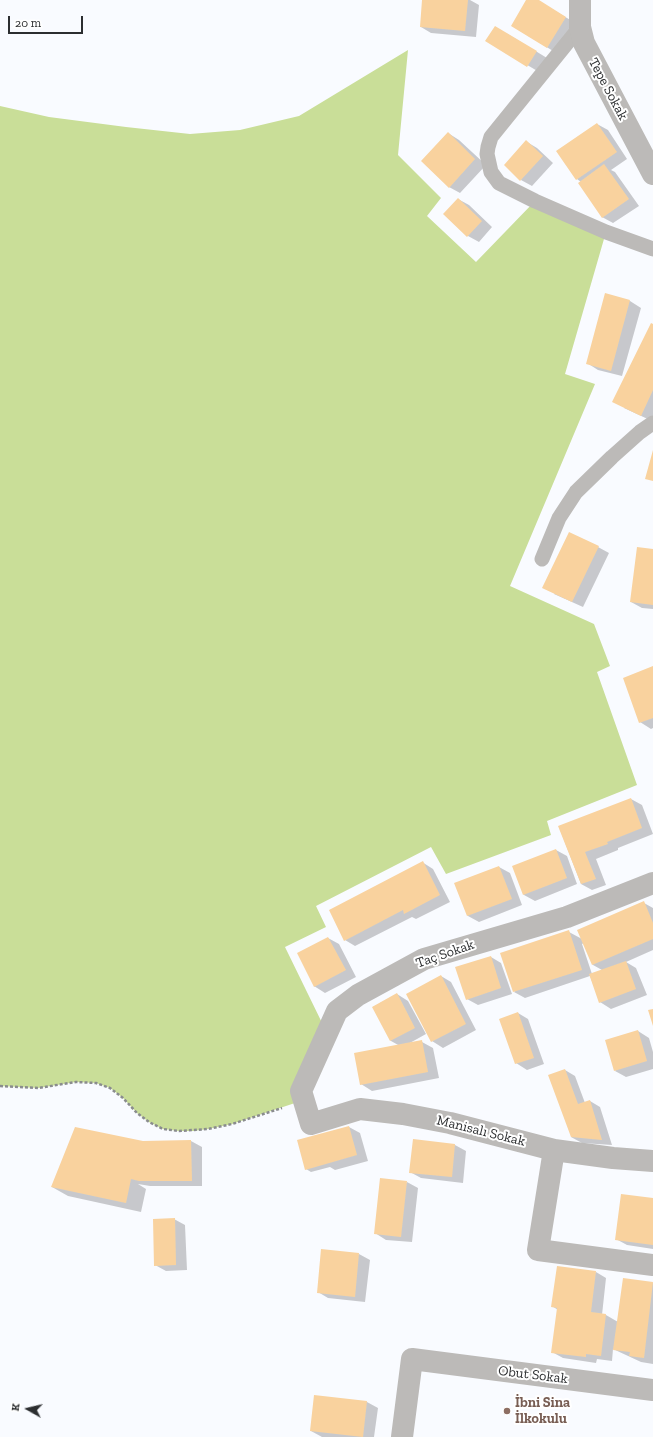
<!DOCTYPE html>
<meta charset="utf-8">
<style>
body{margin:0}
#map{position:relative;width:653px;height:1437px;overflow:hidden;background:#f9fbff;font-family:"Zilla Slab",serif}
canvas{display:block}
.north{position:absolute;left:8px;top:1389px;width:40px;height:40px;-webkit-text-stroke:3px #fff;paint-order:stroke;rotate:278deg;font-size:11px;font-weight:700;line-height:16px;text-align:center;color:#2c2e30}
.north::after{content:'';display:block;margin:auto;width:14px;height:18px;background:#2c2e30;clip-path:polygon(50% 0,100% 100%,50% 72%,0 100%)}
.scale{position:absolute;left:8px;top:16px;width:75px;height:18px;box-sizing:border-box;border:2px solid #2c2e30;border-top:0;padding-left:5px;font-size:12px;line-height:14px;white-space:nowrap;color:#2c2e30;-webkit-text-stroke:3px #fff;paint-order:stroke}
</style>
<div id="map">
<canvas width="653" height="1437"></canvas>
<div class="north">K</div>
<div class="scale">20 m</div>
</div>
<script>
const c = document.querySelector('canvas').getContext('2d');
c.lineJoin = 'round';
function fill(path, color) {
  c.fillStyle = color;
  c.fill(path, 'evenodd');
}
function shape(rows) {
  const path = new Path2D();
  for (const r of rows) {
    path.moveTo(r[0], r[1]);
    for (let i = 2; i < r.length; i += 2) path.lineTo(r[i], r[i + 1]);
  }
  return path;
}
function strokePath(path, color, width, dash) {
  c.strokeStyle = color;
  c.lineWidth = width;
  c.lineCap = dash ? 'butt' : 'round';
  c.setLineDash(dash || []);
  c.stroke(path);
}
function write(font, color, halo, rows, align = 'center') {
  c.font = font + ' "Zilla Slab",serif';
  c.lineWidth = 4;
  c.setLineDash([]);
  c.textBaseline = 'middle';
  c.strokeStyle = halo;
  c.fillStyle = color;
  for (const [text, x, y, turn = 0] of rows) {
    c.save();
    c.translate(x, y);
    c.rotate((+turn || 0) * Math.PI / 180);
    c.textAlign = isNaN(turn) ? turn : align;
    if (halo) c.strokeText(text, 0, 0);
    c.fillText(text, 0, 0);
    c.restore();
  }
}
const green = shape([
 [408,50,398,155,441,198,427,216,476,262,535,201,606,232,565,374,595,384,510,586,594,624,610,666,597,672,637,785,547,821,551,835,446,874,431,847,316,906,326,927,285,947,327,1033,304,1100,232,1124,208,1129,193,1131,179,1131,163,1129,149,1122,137,1113,123,1098,110,1088,96,1083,76,1082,38,1088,0,1086,0,106,49,117,126,127,190,134,240,130,299,116]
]);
const shadow = shape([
 [423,0,470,0,479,5,476,37,431,33,421,27],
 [528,0,537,0,577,24,558,54,512,26],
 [506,33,547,58,539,72,487,41],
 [597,124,608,130,627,159,611,170,615,172,639,206,613,223,602,217,581,182,577,179],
 [448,133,459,140,486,165,460,193,449,187],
 [527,142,537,148,553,163,532,186,521,180],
 [458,199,469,205,492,227,479,242,468,236,445,214],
 [606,295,630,301,641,308,622,376,598,370,587,363],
 [653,326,653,418,652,421,624,408],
 [598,547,609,553,583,607,554,594],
 [653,550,653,609,642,608,631,602],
 [653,667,653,728,651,729,640,722],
 [631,799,642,805,653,834,618,848,618,850,596,859,606,885,592,890,581,884,559,827],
 [556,850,567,856,577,884,535,901,524,895,513,867],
 [422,862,433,869,450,902,416,919,412,917,355,946,345,940],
 [499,867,510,873,522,905,479,922,468,916,456,884],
 [644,903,653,908,653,950,626,962,636,968,647,995,611,1009,600,1002,590,976,525,998,514,992,569,932,582,939],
 [584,943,593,965,602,970,592,974,582,944],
 [328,938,339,944,356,977,325,993,314,986],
 [491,957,501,963,512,994,478,1005,467,999],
 [441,976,451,982,476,1030,443,1048,432,1041],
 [397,994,408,1001,426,1034,408,1044,422,1042,433,1048,439,1078,372,1091,361,1084,400,1046,391,1041,373,1007],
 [518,1013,528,1019,544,1064,527,1070,516,1063],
 [638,1031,649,1038,653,1052,653,1069,626,1077,615,1071],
 [565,1070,575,1076,585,1103,590,1101,600,1107,612,1145,582,1143,571,1137],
 [349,1127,360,1133,368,1161,335,1170,330,1167,311,1172,306,1169],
 [191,1141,202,1147,202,1186,150,1186,138,1184,146,1189,141,1212,68,1196,52,1187,142,1142],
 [414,1141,455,1145,466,1151,463,1183,421,1178,410,1172],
 [407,1182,418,1188,412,1242,386,1240,375,1233],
 [653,1199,653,1249,627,1245,616,1239],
 [174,1219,185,1225,187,1270,166,1271,155,1265],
 [359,1254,370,1260,365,1302,328,1298,318,1292],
 [596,1272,606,1278,602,1315,606,1315,618,1322,624,1279,653,1283,653,1364,641,1362,613,1349,612,1361,597,1359,596,1363,563,1358,552,1352,558,1310,552,1306],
 [315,1396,367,1402,378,1408,374,1437,322,1437,311,1431]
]);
const building = shape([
 [422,0,468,0,465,31,420,27],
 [526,0,539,0,566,17,547,48,511,26],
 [495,26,537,51,527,67,485,41],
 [597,123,617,152,576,180,556,151],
 [448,132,475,159,449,188,421,161],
 [526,140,543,156,520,181,504,165],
 [604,164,629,199,602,218,578,183],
 [458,198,482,221,467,237,443,214],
 [605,293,630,300,611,371,586,364],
 [651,323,653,324,653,390,641,416,612,402],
 [653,450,653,481,645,479],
 [569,532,599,546,572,602,542,588],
 [637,547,653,549,653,605,630,602],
 [653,666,653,718,639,723,623,678],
 [631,798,642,828,607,842,608,844,585,852,596,879,581,884,558,826],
 [556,849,567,878,523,895,512,866],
 [423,861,440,895,404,914,403,910,344,941,329,910],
 [499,866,512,899,467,916,454,883],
 [644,901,653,923,653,939,592,965,577,930],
 [569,930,582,970,513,992,500,953],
 [328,937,346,970,314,987,297,953],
 [491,956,501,988,466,1000,455,967],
 [626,961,636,989,599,1003,589,974],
 [441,975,466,1024,431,1042,406,994],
 [397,993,415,1028,390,1041,372,1007],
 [653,1009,653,1026,648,1010],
 [518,1012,534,1058,515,1064,499,1019],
 [638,1030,647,1061,614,1071,605,1040],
 [422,1040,428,1072,360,1085,354,1053],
 [565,1069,578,1104,590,1100,602,1140,571,1137,548,1075],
 [349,1126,357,1155,305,1170,297,1140],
 [75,1127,143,1141,191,1140,192,1181,139,1181,131,1179,126,1203,51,1187],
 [413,1139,455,1144,452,1177,409,1173],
 [380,1178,407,1181,401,1237,374,1234],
 [621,1194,653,1198,653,1245,615,1240],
 [175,1218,176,1265,154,1266,153,1219],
 [321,1249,359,1253,355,1297,317,1293],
 [557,1266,596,1271,591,1312,606,1314,601,1356,586,1354,586,1357,551,1353,557,1308,551,1307],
 [623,1278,653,1282,644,1358,629,1356,630,1352,613,1350],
 [314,1395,367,1401,363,1437,310,1431]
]);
const path = shape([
 [0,1086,38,1088,76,1082,96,1083,110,1088,123,1098,137,1113,149,1122,163,1129,179,1131,208,1129,232,1124,282,1108]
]);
const service = shape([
 [580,27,491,137,488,147,487,154,491,172,499,183,535,201,606,232,653,249],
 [542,559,559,518,576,492,612,457,640,432,653,423]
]);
const minor = shape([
 [580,0,580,27,584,43,653,174],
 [653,883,567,917,424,959,358,995,337,1011,301,1091,311,1124,360,1109,403,1114,450,1123,554,1150,613,1158,653,1161],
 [554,1150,538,1250,653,1265],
 [402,1437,412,1359,653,1390]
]);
const markers = [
 [507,1411,4,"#8d6e63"]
];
const streetNames = [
 ["Tepe Sokak",608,89,62],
 ["Taç Sokak",445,954,-19],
 ["Manisalı Sokak",481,1131,14],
 ["Obut Sokak",533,1375,7]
];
const educationNames = [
 ["İbni Sina",515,1403],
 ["İlkokulu",515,1419]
];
fill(green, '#c9de98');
fill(shadow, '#0003');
fill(building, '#f9d29e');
strokePath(path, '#8a8c8e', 2.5, [3, 2]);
strokePath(service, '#bcbab8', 15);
strokePath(minor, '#bcbab8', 22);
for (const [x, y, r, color] of markers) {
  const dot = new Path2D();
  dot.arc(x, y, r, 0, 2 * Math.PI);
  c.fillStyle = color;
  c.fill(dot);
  strokePath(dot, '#fff', 1.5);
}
write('14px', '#2c2e30', '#fff', streetNames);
write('bold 14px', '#785e54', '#fff', educationNames, 'left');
</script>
